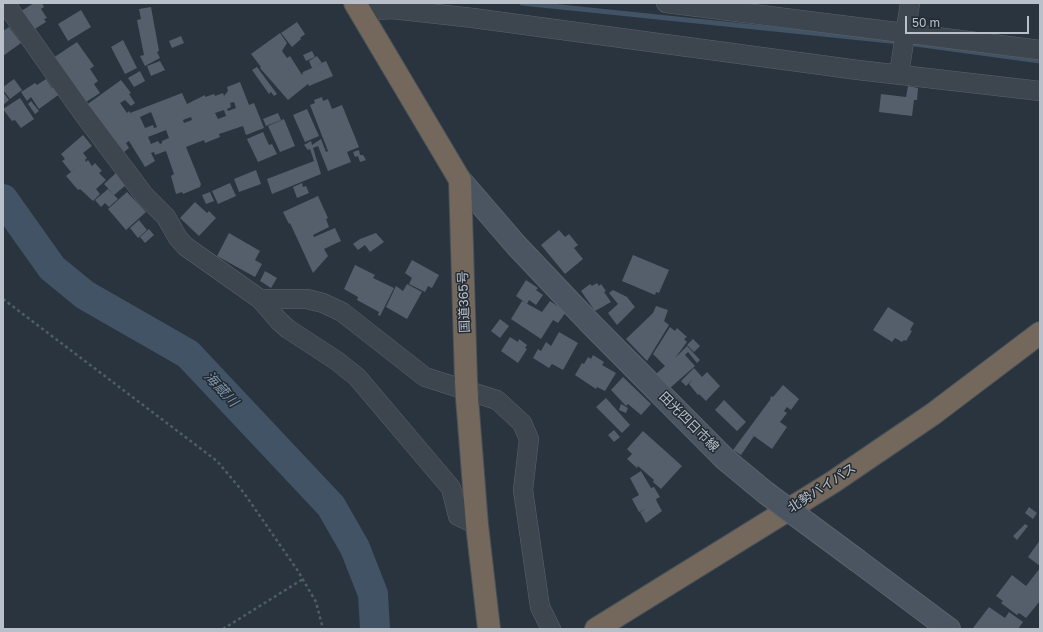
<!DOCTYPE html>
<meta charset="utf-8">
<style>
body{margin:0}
#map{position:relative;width:1043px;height:632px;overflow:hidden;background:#29343e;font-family:"Golos Text",sans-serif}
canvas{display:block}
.frame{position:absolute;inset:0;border:4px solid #b9c0c9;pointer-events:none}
.scale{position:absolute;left:905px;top:16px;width:124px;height:18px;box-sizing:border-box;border:2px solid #b9c0c9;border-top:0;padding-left:5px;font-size:12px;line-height:14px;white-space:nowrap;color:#b9c0c9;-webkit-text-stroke:3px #212a33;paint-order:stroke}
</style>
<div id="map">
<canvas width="1043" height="632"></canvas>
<div class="frame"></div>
<div class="scale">50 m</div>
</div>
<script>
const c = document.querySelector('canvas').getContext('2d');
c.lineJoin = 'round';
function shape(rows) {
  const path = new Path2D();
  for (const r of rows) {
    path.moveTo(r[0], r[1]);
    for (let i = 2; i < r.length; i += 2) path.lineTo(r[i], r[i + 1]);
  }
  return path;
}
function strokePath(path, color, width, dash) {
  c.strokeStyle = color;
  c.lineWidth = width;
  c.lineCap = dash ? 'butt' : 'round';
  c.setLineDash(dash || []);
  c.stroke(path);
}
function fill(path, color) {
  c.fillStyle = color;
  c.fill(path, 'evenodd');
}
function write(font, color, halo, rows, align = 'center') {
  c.font = font + ' "Golos Text","Noto Sans JP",sans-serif';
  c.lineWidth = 3;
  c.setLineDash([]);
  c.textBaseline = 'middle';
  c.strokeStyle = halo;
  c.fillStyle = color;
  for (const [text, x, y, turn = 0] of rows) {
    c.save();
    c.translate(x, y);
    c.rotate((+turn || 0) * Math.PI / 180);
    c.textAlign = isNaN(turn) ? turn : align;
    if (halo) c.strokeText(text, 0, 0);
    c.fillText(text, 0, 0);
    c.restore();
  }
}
const stream = shape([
 [522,3,900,42],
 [908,43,1040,61]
]);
const river = shape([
 [3,199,52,268,85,295,188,354,331,506,355,548,373,594,375,629]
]);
const building = shape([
 [34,3,42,3,44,7,41,9,47,18,44,19,46,22,30,32,18,13],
 [151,7,159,51,157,52,160,58,145,66,140,56,144,55,137,20,141,19,139,9],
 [81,10,91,27,68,41,58,24],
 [297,22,305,34,300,38,301,39,292,47,281,33],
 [9,27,21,43,3,56,3,31],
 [280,33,287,43,282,51,287,58,290,56,302,75,303,72,312,68,309,61,317,56,322,63,315,66,326,61,333,76,309,86,308,84,288,100,260,68,261,67,251,54],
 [181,36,184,43,172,48,169,41],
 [123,40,137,68,125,74,111,47],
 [77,42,94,66,90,69,98,81,94,84,100,93,86,102,53,58],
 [312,51,315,57,306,61,303,55],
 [160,61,165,70,151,76,147,66],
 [257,67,277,94,274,96,271,92,269,94,252,70],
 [140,71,145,81,134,87,128,78],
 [14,79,22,90,10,99,3,90,3,87],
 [46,79,52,88,56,85,61,93,39,109,31,97,27,101,21,92,35,83,37,85],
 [121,80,131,93,129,94,135,103,131,106,125,100,120,103,127,113,129,111,130,113,182,93,187,104,205,95,205,97,214,94,215,96,223,93,224,96,228,91,227,87,240,82,249,105,254,103,264,128,246,135,243,126,219,134,220,137,205,143,204,140,186,147,201,184,200,187,183,194,182,192,176,194,171,176,174,174,166,151,155,155,154,152,151,153,155,161,145,167,129,141,126,143,129,148,124,152,116,141,112,144,85,106],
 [234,102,236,108,228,111,227,109,231,107,230,103],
 [224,110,226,116,218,119,215,113],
 [151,112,157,127,154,128,153,125,145,128,140,117],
 [191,117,192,120,184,123,183,120],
 [166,130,169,138,162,141,162,143,160,144,158,141,151,144,148,137],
 [908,86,918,88,917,100,914,100,912,116,879,112,881,94,906,97],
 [3,92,9,100,3,105],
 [322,97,323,101,328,99,332,109,342,105,359,147,347,152,351,162,328,171,318,146,313,148,321,174,272,194,267,179,314,161,310,149,308,150,304,145,311,141,312,145,321,139,326,152,328,151,310,105,315,103,314,100],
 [20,98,34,119,21,128,15,120,12,121,3,109],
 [31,101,39,111,35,114,28,104],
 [307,109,319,136,305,142,293,115],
 [278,113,281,120,266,126,263,119],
 [284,119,295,146,280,152,268,126],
 [263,132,269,145,272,144,277,154,258,162,247,139],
 [83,135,92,146,83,153,87,158,85,160,86,162,88,160,92,166,95,163,102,171,99,173,106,180,96,189,100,194,93,201,80,189,78,190,66,176,78,166,71,172,62,161,65,159,61,154],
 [359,150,360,155,363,155,366,160,360,162,358,156,355,157,353,152],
 [256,170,261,184,239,192,234,179],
 [116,173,126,185,114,195,104,184],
 [230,183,236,196,218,204,212,191],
 [302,183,303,187,306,186,309,193,297,198,293,187],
 [108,189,118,199,109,207,105,203,101,207,95,200],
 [127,192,146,212,126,230,108,209],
 [210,192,214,201,206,204,202,195],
 [318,196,328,218,326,219,329,227,313,235,314,237,335,228,341,241,324,249,328,256,313,273,290,223,289,224,283,212],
 [195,202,207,213,209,211,216,218,199,236,180,218],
 [139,220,147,230,138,238,130,228],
 [149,229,154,235,145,243,140,237],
 [559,230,565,237,569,234,578,245,574,248,583,259,565,274,541,245],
 [229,233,260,251,255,260,262,264,255,277,217,256],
 [376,233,384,242,370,252,365,245,358,250,353,244,360,239],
 [633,255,669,270,659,293,656,292,655,295,622,281],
 [412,260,439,275,432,288,428,286,425,292,409,284,412,278,405,273],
 [355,265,375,275,373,278,394,288,380,316,378,315,379,312,357,300,358,297,344,289],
 [265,271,277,278,271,288,260,281],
 [526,280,538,288,536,290,543,295,536,305,529,300,527,304,516,296],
 [597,283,599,286,601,284,606,291,604,292,611,302,595,311,581,291,590,284,592,286],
 [407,284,422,292,407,319,386,307,396,286,403,291],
 [613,290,627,297,635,307,617,325,608,313,618,304,609,293],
 [522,301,542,312,550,301,566,312,558,323,553,320,541,339,511,319],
 [656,306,668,310,664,321,669,325,647,361,626,339,653,313],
 [888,307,914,323,910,330,912,331,906,341,904,340,902,342,895,338,892,342,873,330],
 [500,319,509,326,500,338,491,331],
 [670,327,675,331,677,328,687,337,684,339,687,342,675,358,687,346,700,360,697,363,688,352,685,355,695,366,670,388,656,374,665,366,669,370,653,354],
 [559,332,578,343,563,370,552,364,549,368,533,358,538,349,541,351,546,342,551,346],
 [510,337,518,342,519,339,527,345,525,348,527,349,518,363,501,351],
 [693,339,700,346,694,352,687,345],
 [593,355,604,362,602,365,616,373,605,391,597,387,596,389,575,375,582,363,584,364,588,357,591,359],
 [694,368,702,377,707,372,720,386,706,401,699,394,698,395,689,384,693,379,686,386,681,381],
 [623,377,651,404,641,415,628,404,626,406,611,390],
 [783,385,799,399,791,410,787,407,784,411,787,413,780,422,787,427,772,449,754,436,741,455,733,450,770,400,771,396,773,397],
 [606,398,630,425,622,433,596,407],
 [724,400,746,422,737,431,715,410],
 [621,404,628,408,626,413,619,410],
 [614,430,620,437,614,442,608,435],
 [643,431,682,466,661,489,653,482,654,480,638,466,637,468,627,459,632,454,627,449],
 [641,471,651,488,654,487,660,497,656,499,657,502,662,511,646,523,640,512,647,508,639,512,632,499,639,495,630,478],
 [1029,507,1037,513,1033,519,1025,513],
 [1025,524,1028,526,1017,540,1013,536],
 [1040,540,1040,566,1028,557],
 [1040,568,1040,601,1026,618,1019,613,1017,615,1001,603,1003,601,996,596,1012,575,1026,586],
 [989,607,1005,618,1009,612,1023,622,1018,629,975,629,973,628]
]);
const path = shape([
 [3,299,217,461,244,493,298,571,316,602,323,629],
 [223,629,303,579]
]);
const street = shape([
 [5,3,82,112,144,195,166,217,178,238,185,246,260,299,279,321,288,329,337,361,357,377,451,488,458,516,477,525],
 [666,3,1040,50],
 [360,11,392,9,473,18,858,70,1040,91],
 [899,74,910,3],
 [260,299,307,299,323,303,342,312,425,377,497,400,522,423,529,439,523,490,540,607,551,629]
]);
const secondary = shape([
 [460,180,516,245,589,322,725,459,766,493],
 [858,561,949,629]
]);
const highway = shape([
 [355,3,460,180,466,380],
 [467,398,477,525,489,629],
 [596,629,833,482,933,414,1040,333]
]);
const secondaryBridge = shape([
 [766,493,858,561]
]);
const highwayBridge = shape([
 [466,380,467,398]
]);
const streetNames = [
 ["国道365号",464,302,-92],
 ["田光四日市線",689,422,45],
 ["北勢バイパス",822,488,-33]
];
const waterNames = [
 ["海蔵川",221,389,47]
];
strokePath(stream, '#415365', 5);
strokePath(river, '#415365', 30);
fill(building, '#555f6b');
strokePath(street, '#5a636c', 20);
strokePath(secondary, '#5a636c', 24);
strokePath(highway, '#475059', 24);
strokePath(path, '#4d5f60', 2.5, [3, 3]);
strokePath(street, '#3d454e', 19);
strokePath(secondary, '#4b5561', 22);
strokePath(highway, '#73685b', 22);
strokePath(secondaryBridge, '#5a636c', 24, []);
strokePath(highwayBridge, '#475059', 24, []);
strokePath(secondaryBridge, '#4b5561', 22);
strokePath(highwayBridge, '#73685b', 22);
write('13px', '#b9c0c9', '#212a33', streetNames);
write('italic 14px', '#7e93a8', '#212a33', waterNames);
</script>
